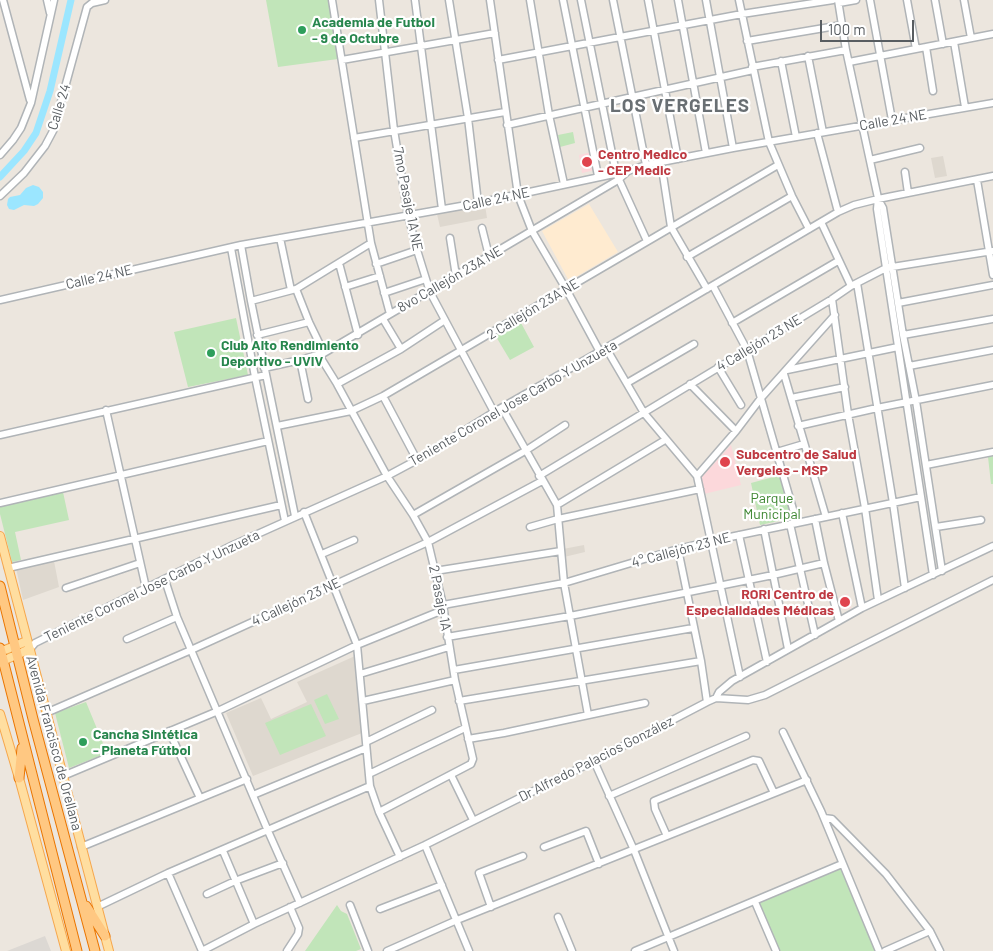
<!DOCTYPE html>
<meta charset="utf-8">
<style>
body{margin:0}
#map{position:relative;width:993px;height:951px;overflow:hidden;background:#ece6de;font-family:Barlow,sans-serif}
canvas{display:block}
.scale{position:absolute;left:820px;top:20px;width:94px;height:22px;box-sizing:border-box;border:2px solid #585d61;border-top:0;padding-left:6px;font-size:15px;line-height:18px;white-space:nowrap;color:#585d61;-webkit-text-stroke:4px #fff;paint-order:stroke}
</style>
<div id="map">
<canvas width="993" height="951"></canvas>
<div class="scale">100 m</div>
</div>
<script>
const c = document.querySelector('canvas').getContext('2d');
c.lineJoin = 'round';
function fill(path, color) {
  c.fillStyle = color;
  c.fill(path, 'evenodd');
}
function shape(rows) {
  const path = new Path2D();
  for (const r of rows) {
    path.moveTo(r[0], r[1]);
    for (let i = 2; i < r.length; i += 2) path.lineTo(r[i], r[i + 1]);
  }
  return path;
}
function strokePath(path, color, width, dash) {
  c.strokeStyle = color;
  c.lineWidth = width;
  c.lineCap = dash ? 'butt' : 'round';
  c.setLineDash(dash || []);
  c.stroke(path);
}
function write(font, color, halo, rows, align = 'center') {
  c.font = font + ' Barlow,sans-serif';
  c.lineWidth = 4.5;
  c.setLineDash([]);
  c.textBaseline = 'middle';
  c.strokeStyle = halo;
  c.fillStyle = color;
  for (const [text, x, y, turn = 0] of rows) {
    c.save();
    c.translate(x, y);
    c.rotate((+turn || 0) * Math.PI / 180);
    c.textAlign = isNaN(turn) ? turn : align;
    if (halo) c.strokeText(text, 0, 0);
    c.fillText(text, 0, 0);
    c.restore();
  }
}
const commercial = shape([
 [589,204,618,252,569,281,542,231]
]);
const industrial = shape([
 [45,936,51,951,7,951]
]);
const education = shape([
 [943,156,947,176,935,178,931,158],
 [485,205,487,218,440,227,437,214],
 [584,545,585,552,564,557,563,549],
 [54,561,59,587,23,600,16,568],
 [355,656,362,733,253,776,226,713,261,698,271,719,307,702,297,682]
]);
const medical = shape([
 [592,152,595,170,582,173,579,155],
 [731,445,741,485,704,494,700,479],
 [848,594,851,608,843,610,839,597]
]);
const green = shape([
 [266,0,329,0,338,59,278,67],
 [573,132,575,143,560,147,558,135],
 [236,318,248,375,188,387,174,332],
 [520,321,534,347,510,360,495,335],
 [993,456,993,484,991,484,988,457],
 [781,475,793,518,760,525,751,483],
 [63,492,69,520,15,532,21,560,12,562,0,514,0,507],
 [327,694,339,719,325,724,314,700],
 [86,702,107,753,69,768,55,713],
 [311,704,326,736,280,755,265,723],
 [840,867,875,951,778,951,757,901],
 [337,905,341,911,347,914,361,949,356,951,305,951]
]);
const water = shape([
 [33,185,39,187,43,192,43,198,38,204,34,206,24,205,14,210,9,209,7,205,8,199,10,197,20,195,26,188]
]);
const canal = shape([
 [0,177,24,151,36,133,50,91,71,0]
]);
const minor = shape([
 [3,0,30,100],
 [47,0,50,13],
 [379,0,394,130,408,215,417,250,430,292,494,412],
 [415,0,442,209],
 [449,0,468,118,478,203],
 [490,0,518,195,532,231,566,289,600,352],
 [530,0,549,115,564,184],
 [563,0,598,176],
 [581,0,616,173,647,241],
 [613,0,646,165],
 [648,0,678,159],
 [678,0,706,153],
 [706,0,733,148],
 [739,0,769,142,792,196,809,229],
 [838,0,846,50,878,198,877,209,933,575],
 [870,0,892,120],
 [907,0,916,49],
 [935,0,943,44],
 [964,0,971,38],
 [839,3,856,0],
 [747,41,842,25],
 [954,42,965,107],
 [926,47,933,91],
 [808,56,823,132],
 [342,60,495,33],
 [498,60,742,14,833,0],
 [781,61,796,137],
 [849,62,993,34],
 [752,67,846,50],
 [507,125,753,70],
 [817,133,838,212],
 [354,138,505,112],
 [0,155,13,140,21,128,31,103,54,0],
 [870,160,920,148],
 [661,162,671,227,707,289],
 [905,172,908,193],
 [977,180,993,275],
 [0,196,24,173,45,146,53,131,87,7,92,3,105,0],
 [878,199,883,208,903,335,916,401,942,571],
 [821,222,851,286],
 [482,228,489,256],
 [280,238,291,290],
 [450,238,456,276],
 [371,243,390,314],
 [241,245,251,301,295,516],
 [231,248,255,377,285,521],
 [687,257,792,196],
 [339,263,358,335],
 [376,264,417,250],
 [857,283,893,503,905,588],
 [713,286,747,350,797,523],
 [345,287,380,276],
 [296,289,309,322,324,353],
 [384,293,426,279],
 [832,299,848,414,865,508,878,600],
 [0,300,241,245,478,203,628,171,646,165,733,148,993,103],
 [251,301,296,289,371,243,332,0],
 [898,303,993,285],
 [383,319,401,349],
 [732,323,838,261],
 [257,335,309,322],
 [903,335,993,319],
 [606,348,644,413,697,476,740,677],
 [319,355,337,384,387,476,413,515,428,542,443,605,455,680,473,759,471,764,379,812],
 [300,360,308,399],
 [909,366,993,350],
 [718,367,741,405],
 [264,368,300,360,324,353,618,180,627,172],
 [787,370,898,347],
 [784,374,826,517],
 [627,383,694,344],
 [337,384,401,349,445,320],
 [690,384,736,431],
 [383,396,417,460],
 [791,398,845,387],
 [502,408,557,505,564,583,588,715],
 [106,410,146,588],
 [277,426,351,411,383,396,778,165],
 [798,426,877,408,993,385],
 [0,435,266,375],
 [777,452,804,444],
 [926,465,993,452],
 [539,476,832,299,851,286,886,268,993,251],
 [697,476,736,431,761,398,835,315],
 [0,503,268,441],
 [557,505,665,440],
 [304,512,357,645,370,786,379,812,400,857],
 [842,513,862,608],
 [413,515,525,451,565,425],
 [815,519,824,563,839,621],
 [790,524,815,635],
 [530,527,558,519,700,489],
 [936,527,981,520],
 [764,529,788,649],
 [739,535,767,662],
 [678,549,701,661,707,702],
 [322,554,354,540],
 [8,568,281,505],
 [435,571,561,551],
 [165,580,177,617,268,831,300,903],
 [66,588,140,563],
 [443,605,564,583,678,549,711,541,921,497],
 [447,637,570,616,773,575,824,563],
 [127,639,177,617],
 [30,649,35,643,233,545,387,476,417,460,494,412,606,348,838,212,854,205,878,199,993,176],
 [454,670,693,628],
 [360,674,449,647],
 [716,698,719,692,732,681,862,608,993,546],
 [363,701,455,680],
 [459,701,701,661],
 [46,713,191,650,428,542,542,481],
 [169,731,200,798],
 [783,732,821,811,879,951],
 [468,739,504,733,645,703],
 [366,742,432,710],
 [594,761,634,850,674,951],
 [369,774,465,728],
 [451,775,473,820],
 [63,776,218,711,357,645,443,610],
 [253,795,366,748],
 [609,796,746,736],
 [824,818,832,819,886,874,930,931,940,951],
 [667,836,655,809,654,801,753,760,759,761,774,793],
 [425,845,469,951],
 [81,847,247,779],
 [544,847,586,831,599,864],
 [223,851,254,924],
 [168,873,202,951,254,924,425,845,594,761,707,702,716,698,748,700,765,695,993,580],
 [207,894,235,881,283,863],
 [755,902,776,951],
 [350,905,368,951],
 [97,907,168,873,370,786],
 [491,907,479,873,523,856],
 [380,909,442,885],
 [558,917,572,951],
 [287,951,298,934,299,928,290,907],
 [387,951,457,920,807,780],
 [635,951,842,864],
 [885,951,930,931]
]);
const major = shape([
 [0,536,109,951],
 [0,652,27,641],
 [0,662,30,649],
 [0,714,19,778,66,951]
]);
const highway = shape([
 [0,586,33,719,95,951],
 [0,648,77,951],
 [19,778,22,748],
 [86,906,105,936]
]);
const markers = [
 [302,30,5,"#2e9e5b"],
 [587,162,6,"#e0444e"],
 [211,353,5,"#2e9e5b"],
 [725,462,6,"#e0444e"],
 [845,602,6,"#e0444e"],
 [83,742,5,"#2e9e5b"]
];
const leisureNames = [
 ["Academia de Futbol",312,22],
 ["- 9 de Octubre",312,38],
 ["Club Alto Rendimiento",221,345],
 ["Deportivo - UVIV",221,361],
 ["Cancha Sintética",93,734],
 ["- Planeta Fútbol",93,750]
];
const streetNames = [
 ["Calle 24",59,107,-73],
 ["Calle 24 NE",893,120,-10],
 ["7mo Pasaje 1A NE",408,199,79],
 ["Calle 24 NE",496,199,-12],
 ["Calle 24 NE",99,277,-13],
 ["8vo Callejón 23A NE",450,279,-30],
 ["2 Callejón 23A NE",533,309,-31],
 ["4 Callejón 23 NE",759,343,-31],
 ["Teniente Coronel Jose Carbo Y Unzueta",513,403,-30],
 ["4° Callejón 23 NE",681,550,-15],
 ["Teniente Coronel Jose Carbo Y Unzueta",152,586,-26],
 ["2 Pasaje 1A",440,598,79],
 ["4 Callejón 23 NE",296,602,-25],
 ["Avenida Francisco de Orellana",54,743,75],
 ["Dr Alfredo Palacios González",596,759,-27]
];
const healthNames = [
 ["Centro Medico",598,154],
 ["- CEP Medic",598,170],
 ["Subcentro de Salud",736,454],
 ["Vergeles - MSP",736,470],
 ["RORI Centro de",834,594,"right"],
 ["Especialidades Médicas",834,610,"right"]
];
const parkNames = [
 ["Parque",772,498],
 ["Municipal",772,514]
];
const districtNames = [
 ["LOS VERGELES",680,106]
];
fill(commercial, '#ffebd0');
fill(industrial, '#dcd8d3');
fill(education, '#ded8cf');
fill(medical, '#fcd8db');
fill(green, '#c1e5b9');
fill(water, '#9be6ff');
strokePath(canal, '#9be6ff', 7);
strokePath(minor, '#b0b4b7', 9);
strokePath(major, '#f6a74d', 10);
strokePath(highway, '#ea7500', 11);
strokePath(minor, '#fff', 6);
strokePath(major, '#ffdea0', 8);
strokePath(highway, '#ffc882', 9);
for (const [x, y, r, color] of markers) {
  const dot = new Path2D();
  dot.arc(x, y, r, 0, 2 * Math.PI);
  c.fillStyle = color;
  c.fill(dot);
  strokePath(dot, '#fff', 2);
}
write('bold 14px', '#27864d', '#fff', leisureNames, 'left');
write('14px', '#585d61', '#fff', streetNames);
write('bold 14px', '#be3a42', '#fff', healthNames, 'left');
write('14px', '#3d8631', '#fff', parkNames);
c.letterSpacing = '1px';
write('bold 19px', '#696f73', '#fff', districtNames);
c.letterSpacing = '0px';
</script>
